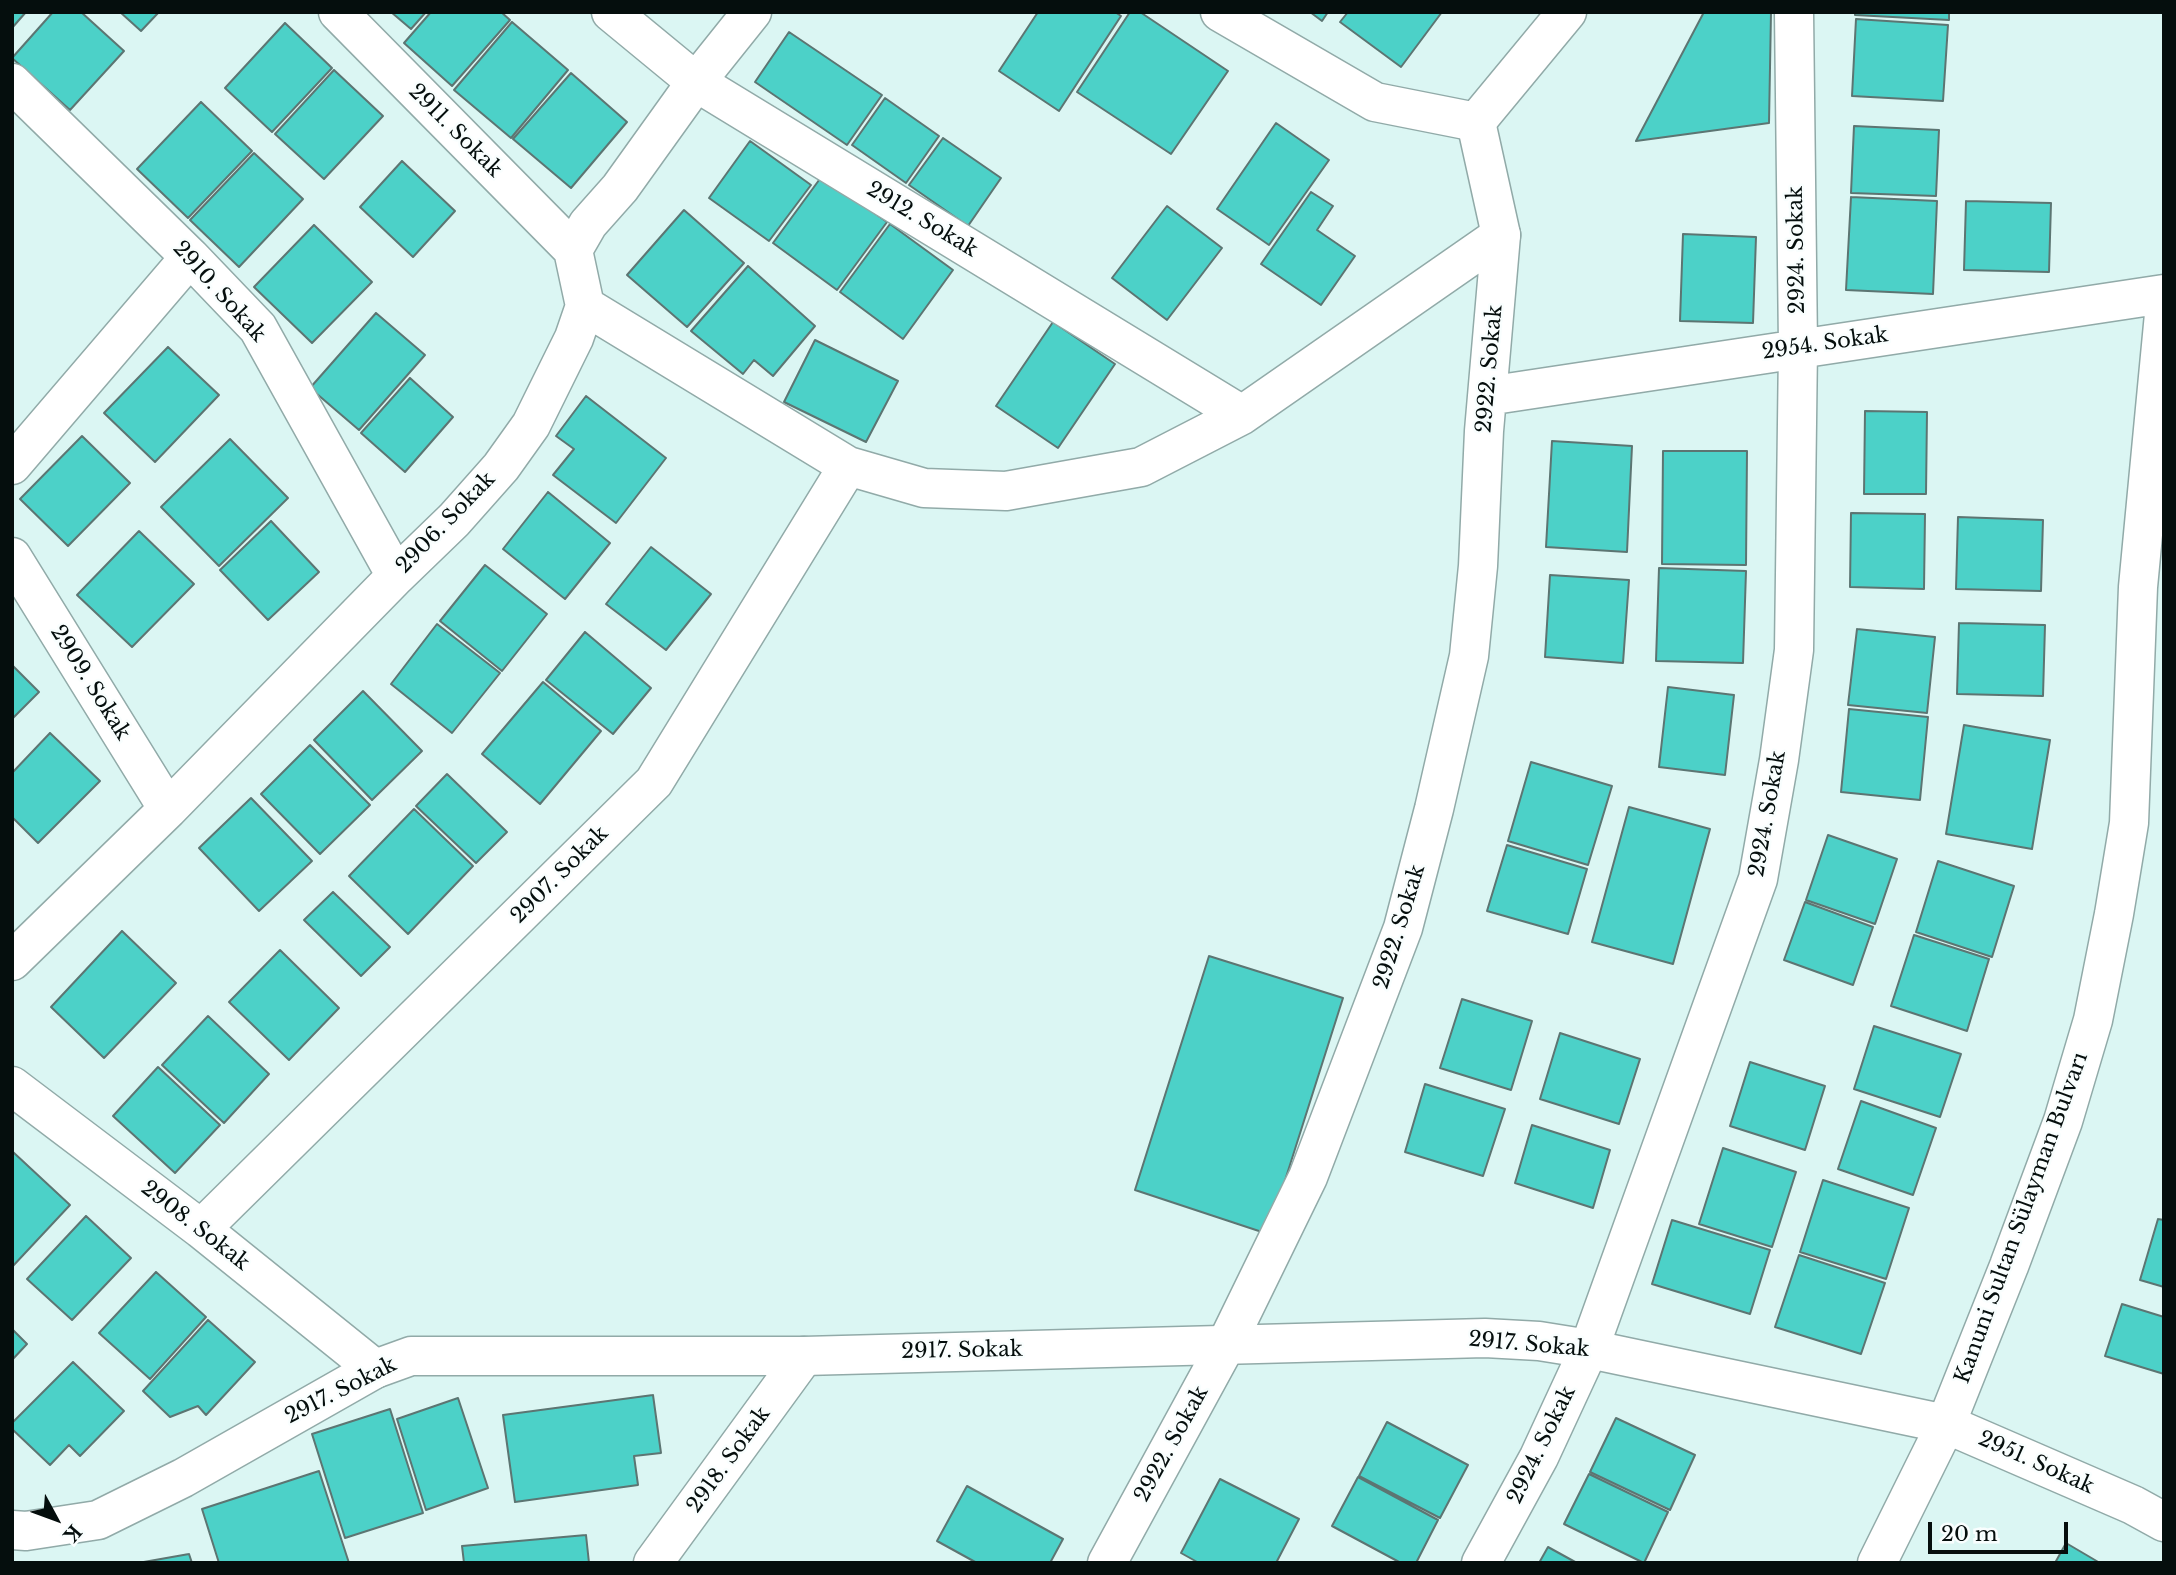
<!DOCTYPE html>
<meta charset="utf-8">
<style>
body{margin:0}
#map{position:relative;width:2176px;height:1575px;overflow:hidden;background:#dbf6f3;font-family:"Libre Baskerville",serif}
canvas{display:block}
.frame{position:absolute;inset:0;border:14px solid #050e0d;pointer-events:none}
.north{position:absolute;left:21px;top:1484px;width:70px;height:70px;-webkit-text-stroke:5px #f9fefe;paint-order:stroke;rotate:131deg;font-size:19px;font-weight:700;line-height:28px;text-align:center;color:#050e0d}
.north::after{content:'';display:block;margin:auto;width:24px;height:32px;background:#050e0d;clip-path:polygon(50% 0,100% 100%,50% 72%,0 100%)}
.scale{position:absolute;left:1928px;top:1522px;width:140px;height:32px;box-sizing:border-box;border:4px solid #050e0d;border-top:0;padding-left:9px;font-size:21px;line-height:24px;white-space:nowrap;color:#050e0d;-webkit-text-stroke:5px #f9fefe;paint-order:stroke}
</style>
<div id="map">
<canvas width="2176" height="1575"></canvas>
<div class="frame"></div>
<div class="north">K</div>
<div class="scale">20 m</div>
</div>
<script>
const c = document.querySelector('canvas').getContext('2d');
c.lineJoin = 'round';
function fill(path, color) {
  c.fillStyle = color;
  c.fill(path, 'evenodd');
}
function shape(rows) {
  const path = new Path2D();
  for (const r of rows) {
    path.moveTo(r[0], r[1]);
    for (let i = 2; i < r.length; i += 2) path.lineTo(r[i], r[i + 1]);
  }
  return path;
}
function strokePath(path, color, width, dash) {
  c.strokeStyle = color;
  c.lineWidth = width;
  c.lineCap = dash ? 'butt' : 'round';
  c.setLineDash(dash || []);
  c.stroke(path);
}
function write(font, color, halo, rows, align = 'center') {
  c.font = font + ' "Libre Baskerville",serif';
  c.lineWidth = 5;
  c.setLineDash([]);
  c.textBaseline = 'middle';
  c.strokeStyle = halo;
  c.fillStyle = color;
  for (const [text, x, y, turn = 0] of rows) {
    c.save();
    c.translate(x, y);
    c.rotate((+turn || 0) * Math.PI / 180);
    c.textAlign = isNaN(turn) ? turn : align;
    if (halo) c.strokeText(text, 0, 0);
    c.fillText(text, 0, 0);
    c.restore();
  }
}
const building = shape([
 [12,12,26,12,12,28,12,12],
 [53,12,81,12,124,51,70,110,12,58,53,12],
 [120,12,159,12,141,31,120,12],
 [391,12,426,12,411,29,391,12],
 [431,12,501,12,510,20,452,86,404,43,431,12],
 [1038,12,1115,12,1121,16,1059,111,999,71,1038,12],
 [1130,12,1140,12,1228,71,1171,154,1077,92,1130,12],
 [1310,12,1328,12,1322,21,1310,12],
 [1348,12,1442,12,1401,67,1340,22,1348,12],
 [1704,12,1771,12,1769,123,1636,141,1704,12],
 [1855,12,1949,12,1949,20,1855,15,1855,12],
 [1856,19,1948,25,1943,101,1852,96,1856,19],
 [512,22,568,70,511,138,454,90,512,22],
 [285,23,332,68,272,132,225,88,285,23],
 [789,32,882,95,847,145,755,82,789,32],
 [334,70,383,116,324,179,275,134,334,70],
 [571,73,627,122,571,188,513,139,571,73],
 [885,98,939,136,906,183,852,145,885,98],
 [201,102,252,151,188,218,137,169,201,102],
 [1276,123,1329,160,1269,245,1217,209,1276,123],
 [1854,126,1939,130,1936,196,1851,193,1854,126],
 [943,138,1001,178,968,226,909,185,943,138],
 [750,141,811,185,769,241,709,198,750,141],
 [254,153,303,199,239,267,190,220,254,153],
 [402,161,455,211,413,257,360,207,402,161],
 [822,176,887,222,837,290,773,243,822,176],
 [1311,192,1333,206,1317,230,1355,256,1321,305,1261,264,1311,192],
 [1851,197,1937,201,1933,294,1846,290,1851,197],
 [1966,201,2051,203,2049,272,1964,270,1966,201],
 [1167,206,1222,248,1167,320,1112,278,1167,206],
 [684,210,744,263,687,327,627,275,684,210],
 [890,224,953,270,903,339,840,292,890,224],
 [314,225,372,282,312,343,254,287,314,225],
 [1683,234,1756,237,1753,323,1680,321,1683,234],
 [748,266,815,326,773,376,754,360,743,374,691,331,748,266],
 [376,313,425,355,359,430,310,388,376,313],
 [1053,322,1115,364,1058,448,996,406,1053,322],
 [815,340,898,381,866,442,784,402,815,340],
 [168,347,219,395,155,462,104,413,168,347],
 [410,378,453,417,405,472,361,433,410,378],
 [586,396,666,458,616,523,553,475,574,449,556,436,586,396],
 [1865,411,1927,412,1926,494,1864,494,1865,411],
 [82,436,130,483,68,546,20,499,82,436],
 [230,439,288,498,219,566,161,507,230,439],
 [1552,441,1632,446,1627,552,1546,547,1552,441],
 [1663,451,1747,451,1746,565,1662,564,1663,451],
 [548,492,610,543,565,599,503,549,548,492],
 [1851,513,1925,514,1924,589,1850,587,1851,513],
 [1958,517,2043,520,2041,591,1956,589,1958,517],
 [271,521,319,572,268,620,220,570,271,521],
 [139,531,194,584,132,647,77,595,139,531],
 [651,547,711,594,666,650,606,604,651,547],
 [485,565,547,614,502,671,440,621,485,565],
 [1659,568,1746,571,1743,663,1656,661,1659,568],
 [1550,575,1629,580,1623,663,1545,657,1550,575],
 [1959,623,2045,625,2043,696,1957,694,1959,623],
 [437,624,500,673,452,733,391,684,437,624],
 [1857,629,1935,637,1927,713,1848,705,1857,629],
 [585,632,651,688,613,734,546,680,585,632],
 [12,665,39,692,12,719,12,665],
 [543,682,601,731,540,804,482,754,543,682],
 [1668,687,1734,695,1725,775,1659,767,1668,687],
 [363,691,422,751,372,800,314,740,363,691],
 [1849,709,1928,717,1920,800,1841,792,1849,709],
 [1964,725,2050,740,2032,849,1946,834,1964,725],
 [50,733,100,781,38,843,12,817,12,773,50,733],
 [310,745,370,805,320,854,261,794,310,745],
 [1531,762,1612,786,1588,865,1508,841,1531,762],
 [447,774,507,832,476,863,416,806,447,774],
 [251,798,312,861,259,911,199,848,251,798],
 [1629,807,1710,829,1673,964,1592,942,1629,807],
 [414,809,473,866,408,934,349,876,414,809],
 [1828,835,1897,859,1875,924,1806,900,1828,835],
 [1507,845,1587,869,1568,934,1487,911,1507,845],
 [1938,861,2014,886,1992,957,1916,932,1938,861],
 [333,892,390,947,361,976,304,920,333,892],
 [1805,902,1873,927,1853,985,1784,960,1805,902],
 [122,931,176,983,104,1058,51,1007,122,931],
 [1914,935,1989,959,1967,1031,1891,1006,1914,935],
 [280,950,339,1008,289,1060,229,1002,280,950],
 [1209,956,1343,998,1268,1234,1135,1190,1209,956],
 [1462,999,1532,1021,1511,1090,1440,1068,1462,999],
 [208,1016,269,1074,224,1123,162,1065,208,1016],
 [1874,1026,1961,1054,1940,1117,1854,1089,1874,1026],
 [1560,1033,1640,1059,1619,1124,1540,1099,1560,1033],
 [1750,1062,1825,1086,1805,1150,1730,1126,1750,1062],
 [158,1067,220,1125,175,1173,113,1116,158,1067],
 [1425,1084,1505,1109,1483,1176,1405,1152,1425,1084],
 [1861,1101,1936,1128,1913,1195,1838,1169,1861,1101],
 [1532,1125,1610,1150,1593,1208,1515,1183,1532,1125],
 [1723,1148,1796,1172,1772,1247,1699,1224,1723,1148],
 [13,1152,70,1205,12,1267,12,1152,13,1152],
 [1823,1180,1909,1208,1886,1279,1800,1252,1823,1180],
 [86,1216,131,1258,72,1320,27,1279,86,1216],
 [2158,1219,2164,1220,2164,1287,2140,1280,2158,1219],
 [1672,1220,1770,1250,1750,1314,1652,1284,1672,1220],
 [1799,1255,1885,1283,1861,1354,1775,1327,1799,1255],
 [156,1272,206,1317,150,1379,99,1333,156,1272],
 [2122,1304,2164,1317,2164,1374,2105,1356,2122,1304],
 [208,1320,255,1362,206,1415,198,1406,170,1417,143,1391,208,1320],
 [12,1329,27,1344,12,1360,12,1329],
 [73,1362,124,1411,80,1456,69,1445,50,1465,12,1429,12,1423,73,1362],
 [653,1395,661,1453,634,1456,638,1485,515,1502,503,1415,653,1395],
 [458,1398,488,1488,426,1510,397,1419,458,1398],
 [390,1409,423,1513,345,1538,312,1434,390,1409],
 [1616,1418,1695,1455,1670,1510,1590,1472,1616,1418],
 [1387,1422,1468,1465,1440,1518,1359,1476,1387,1422],
 [319,1471,349,1563,219,1563,202,1509,319,1471],
 [1589,1474,1668,1512,1644,1563,1564,1524,1589,1474],
 [1358,1477,1438,1520,1416,1563,1401,1563,1332,1526,1358,1477],
 [1220,1479,1299,1519,1276,1563,1199,1563,1181,1553,1220,1479],
 [967,1486,1063,1539,1050,1563,977,1563,937,1541,967,1486],
 [586,1535,589,1563,464,1563,462,1546,586,1535],
 [2066,1543,2100,1563,2055,1563,2066,1543],
 [1548,1547,1577,1563,1539,1563,1548,1547],
 [189,1554,192,1563,138,1563,189,1554]
]);
const minor = shape([
 [338,12,573,250],
 [611,12,696,82,1242,415],
 [12,83,190,257,258,328,396,576],
 [585,306,848,466,924,488,1006,491,1141,467,1242,415,1501,235],
 [1487,396,2164,294],
 [12,465,190,257],
 [12,557,168,809],
 [12,961,168,809,396,576,454,520,501,467,531,425,574,338,585,306,573,250,588,224,620,188,696,82,752,12],
 [12,1086,201,1229,375,1369],
 [201,1229,654,782,848,466],
 [653,1563,804,1356],
 [1107,1563,1226,1345,1308,1177,1403,928,1434,809,1469,656,1478,566,1484,431,1501,235],
 [1481,1563,1539,1457,1589,1349,1758,879,1779,760,1794,650,1798,347,1794,12],
 [1877,1563,1946,1424,2009,1266,2063,1121,2093,1020,2114,914,2129,823,2138,587,2164,314]
]);
const tertiary = shape([
 [1476,122,1501,235],
 [12,1530,26,1531,98,1520,183,1478,375,1369,411,1356,804,1356,1485,1338,1539,1341,1589,1349,1946,1424,2133,1505,2164,1522]
]);
const secondary = shape([
 [1220,12,1375,102,1476,122,1567,12]
]);
const streetNames = [
 ["2911. Sokak",455,131,45],
 ["2912. Sokak",922,220,31],
 ["2924. Sokak",1797,250,-91],
 ["2910. Sokak",219,292,48],
 ["2954. Sokak",1825,344,-8],
 ["2922. Sokak",1490,369,-85],
 ["2906. Sokak",446,523,-46],
 ["2909. Sokak",90,683,58],
 ["2924. Sokak",1768,814,-80],
 ["2907. Sokak",560,875,-45],
 ["2922. Sokak",1400,927,-73],
 ["Kanuni Sultan Sülayman Bulvarı",2022,1218,-70],
 ["2908. Sokak",195,1226,38],
 ["2917. Sokak",1529,1345,5],
 ["2917. Sokak",962,1351,-1],
 ["2917. Sokak",341,1391,-27],
 ["2922. Sokak",1172,1444,-61],
 ["2924. Sokak",1542,1445,-64],
 ["2918. Sokak",729,1460,-54],
 ["2951. Sokak",2036,1463,24]
];
fill(building, '#4cd1c8');
strokePath(building, '#5c7572', 2);
strokePath(minor, '#91aaa8', 41);
strokePath(tertiary, '#91aaa8', 41);
strokePath(secondary, '#91aaa8', 41);
strokePath(minor, '#fff', 38);
strokePath(tertiary, '#fff', 38);
strokePath(secondary, '#fff', 38);
write('21px', '#050e0d', '#f9fefe', streetNames);
</script>
